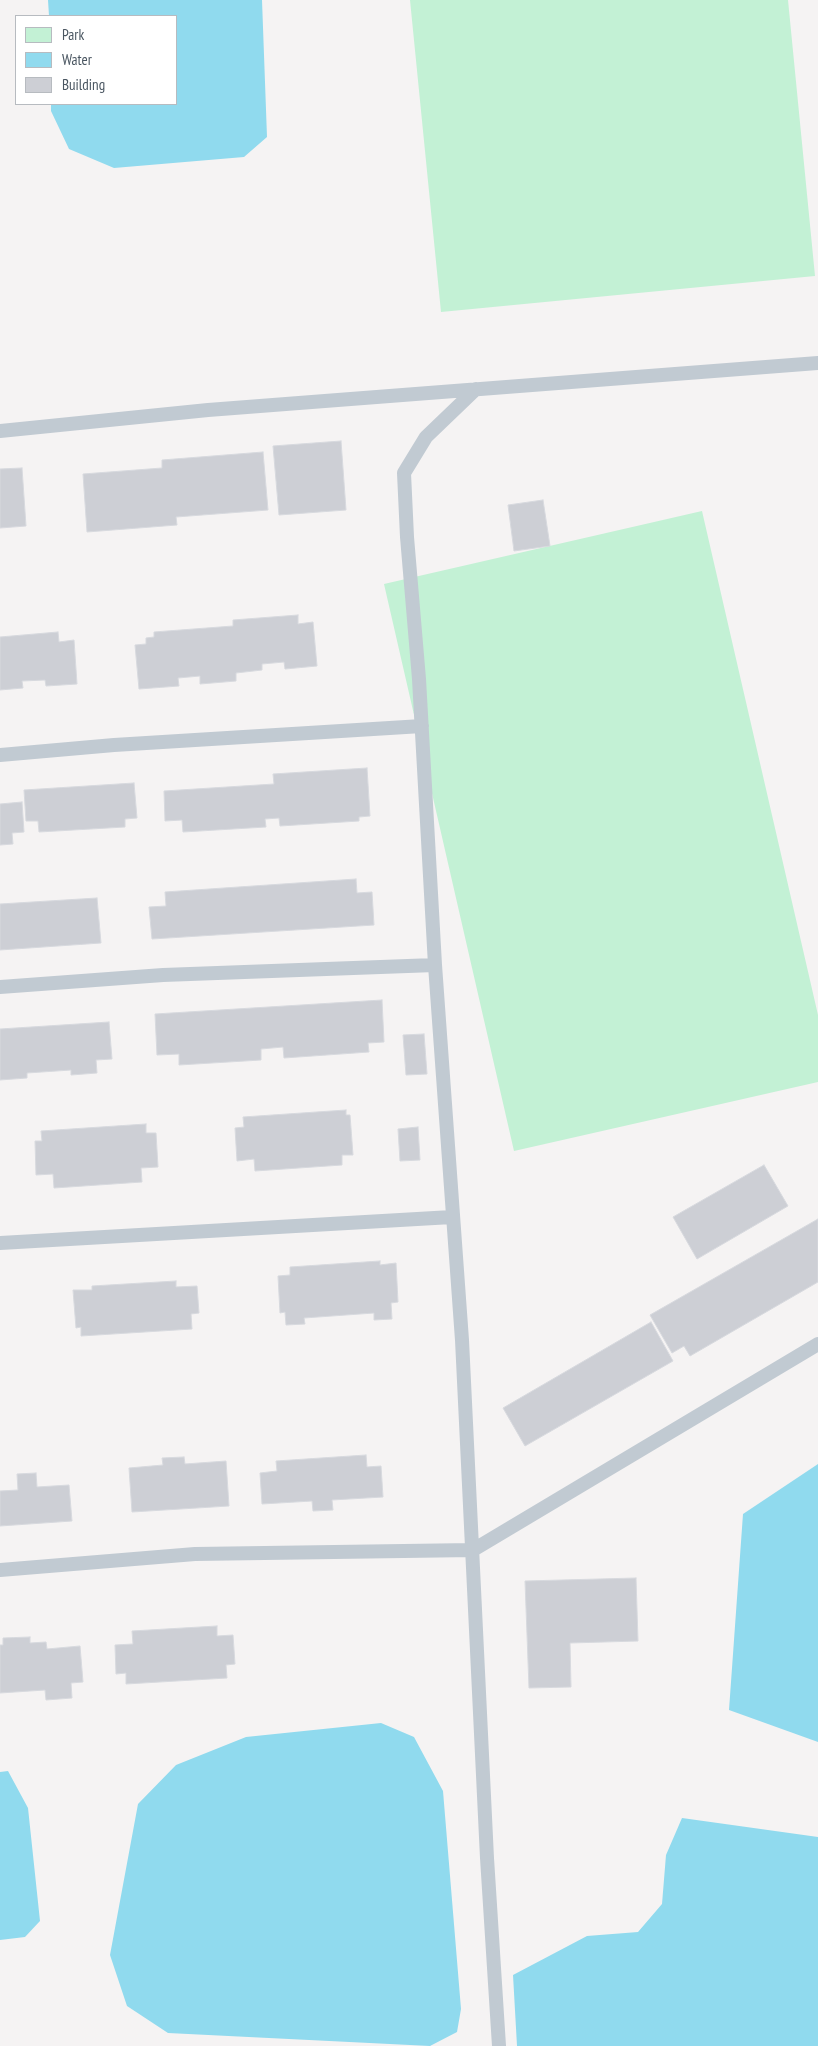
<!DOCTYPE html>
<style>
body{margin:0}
#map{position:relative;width:818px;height:2046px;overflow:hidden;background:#f5f3f3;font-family:"PT Sans Narrow",sans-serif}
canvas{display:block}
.legend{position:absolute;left:15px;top:15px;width:162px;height:90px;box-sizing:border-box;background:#fff;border:1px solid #b7bbc0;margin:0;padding:6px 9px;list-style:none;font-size:15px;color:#4a5661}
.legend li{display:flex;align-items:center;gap:10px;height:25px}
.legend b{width:25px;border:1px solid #b7bbc0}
</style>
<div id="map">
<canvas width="818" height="2046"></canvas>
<ul class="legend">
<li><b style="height:14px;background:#c3f1d5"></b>Park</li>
<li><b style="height:14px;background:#90daee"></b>Water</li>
<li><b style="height:14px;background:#cdcfd5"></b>Building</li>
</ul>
</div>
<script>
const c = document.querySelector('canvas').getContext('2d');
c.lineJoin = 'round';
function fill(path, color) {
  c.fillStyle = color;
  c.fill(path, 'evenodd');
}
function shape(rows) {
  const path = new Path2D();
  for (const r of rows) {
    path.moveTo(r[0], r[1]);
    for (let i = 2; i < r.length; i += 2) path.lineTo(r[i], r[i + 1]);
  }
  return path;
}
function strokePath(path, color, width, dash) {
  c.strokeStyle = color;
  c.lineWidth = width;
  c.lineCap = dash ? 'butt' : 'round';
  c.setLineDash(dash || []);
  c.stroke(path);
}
const green = shape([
 [410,0,788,0,815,276,441,312],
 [702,511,818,1015,818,1082,514,1151,384,584]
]);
const water = shape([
 [48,0,262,0,267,137,244,157,114,168,69,149,51,111,51,104,176,104,176,16,49,16],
 [818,1464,818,1742,729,1710,743,1514],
 [381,1723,414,1737,443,1791,461,2009,457,2032,430,2046,168,2033,127,2006,110,1955,138,1804,176,1765,246,1737],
 [8,1771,28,1808,40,1921,25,1937,0,1940,0,1772],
 [682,1818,818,1837,818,2046,517,2046,513,1975,587,1936,638,1932,662,1904,666,1855]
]);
const building = shape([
 [341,441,346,510,279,515,273,446,341,441],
 [263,452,268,510,176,517,177,525,87,532,83,474,162,468,162,460,263,452],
 [22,468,26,526,0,528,0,469,22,468],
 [543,500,550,546,514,551,508,505,543,500],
 [298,615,298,624,313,622,317,666,285,669,284,662,262,664,262,670,236,673,236,681,200,684,200,676,178,678,179,686,139,689,135,645,146,644,146,638,154,637,154,632,233,626,233,620,298,615],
 [58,632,59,642,74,640,77,684,46,686,45,680,22,681,23,688,0,690,0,637,58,632],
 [367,768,370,816,359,817,359,821,280,826,279,818,265,819,266,827,183,832,182,820,165,821,164,791,274,784,273,774,367,768],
 [134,783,137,818,125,819,125,827,39,832,38,821,26,821,24,790,134,783],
 [22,802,24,832,12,833,13,844,0,845,0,804,22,802],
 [356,879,357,893,372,892,374,925,152,939,149,907,166,906,165,892,356,879],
 [97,898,101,943,0,950,0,904,97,898],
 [382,1000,384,1042,368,1043,369,1052,284,1058,283,1047,261,1049,261,1060,179,1065,179,1054,157,1055,155,1014,382,1000],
 [109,1022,112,1059,96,1060,97,1073,71,1075,71,1070,27,1073,27,1078,0,1080,0,1029,109,1022],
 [424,1034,427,1074,406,1075,403,1035,424,1034],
 [346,1110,346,1115,350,1115,353,1155,342,1155,342,1165,255,1171,254,1159,237,1161,235,1128,244,1127,243,1117,346,1110],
 [146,1124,146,1133,156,1133,158,1167,141,1168,142,1182,54,1188,53,1174,36,1175,35,1141,42,1141,41,1131,146,1124],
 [418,1127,420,1160,400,1161,398,1129,418,1127],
 [764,1165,788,1206,697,1259,673,1217,764,1165],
 [818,1219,818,1282,690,1356,684,1346,672,1353,650,1315,818,1219],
 [380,1261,380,1265,396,1263,398,1302,391,1303,392,1319,374,1320,374,1313,304,1318,305,1324,286,1325,285,1312,280,1313,278,1276,290,1275,290,1267,380,1261],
 [176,1281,176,1287,197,1286,199,1313,191,1314,192,1329,81,1336,81,1327,76,1328,73,1290,92,1290,92,1286,176,1281],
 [651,1322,673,1361,525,1446,503,1408,651,1322],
 [366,1455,367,1467,381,1466,383,1497,332,1500,333,1510,313,1511,312,1501,262,1504,260,1473,277,1471,276,1461,366,1455],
 [184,1457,185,1464,226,1461,229,1506,132,1512,129,1468,163,1465,162,1458,184,1457],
 [36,1473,37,1487,69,1485,72,1521,0,1526,0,1491,18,1490,17,1474,36,1473],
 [636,1578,638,1641,570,1643,571,1687,529,1688,525,1581,636,1578],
 [217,1626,217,1636,233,1635,235,1664,226,1665,227,1678,126,1684,126,1673,116,1674,115,1645,133,1644,132,1631,217,1626],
 [30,1637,30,1643,46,1642,47,1649,80,1646,83,1682,71,1683,72,1698,46,1700,45,1690,0,1693,0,1645,3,1645,3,1638,30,1637]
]);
const service = shape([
 [476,389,426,437,404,473,407,537,419,679,435,965,462,1340,487,1858,499,2046],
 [0,431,208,410,818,363],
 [0,755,114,745,422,726],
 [0,987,163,975,435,965],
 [0,1243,452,1217],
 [0,1570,195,1554,473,1550,818,1344]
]);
fill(green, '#c3f1d5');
fill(water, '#90daee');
fill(building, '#cdcfd5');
strokePath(building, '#d7d9de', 1);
strokePath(service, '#c1cad2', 14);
</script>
